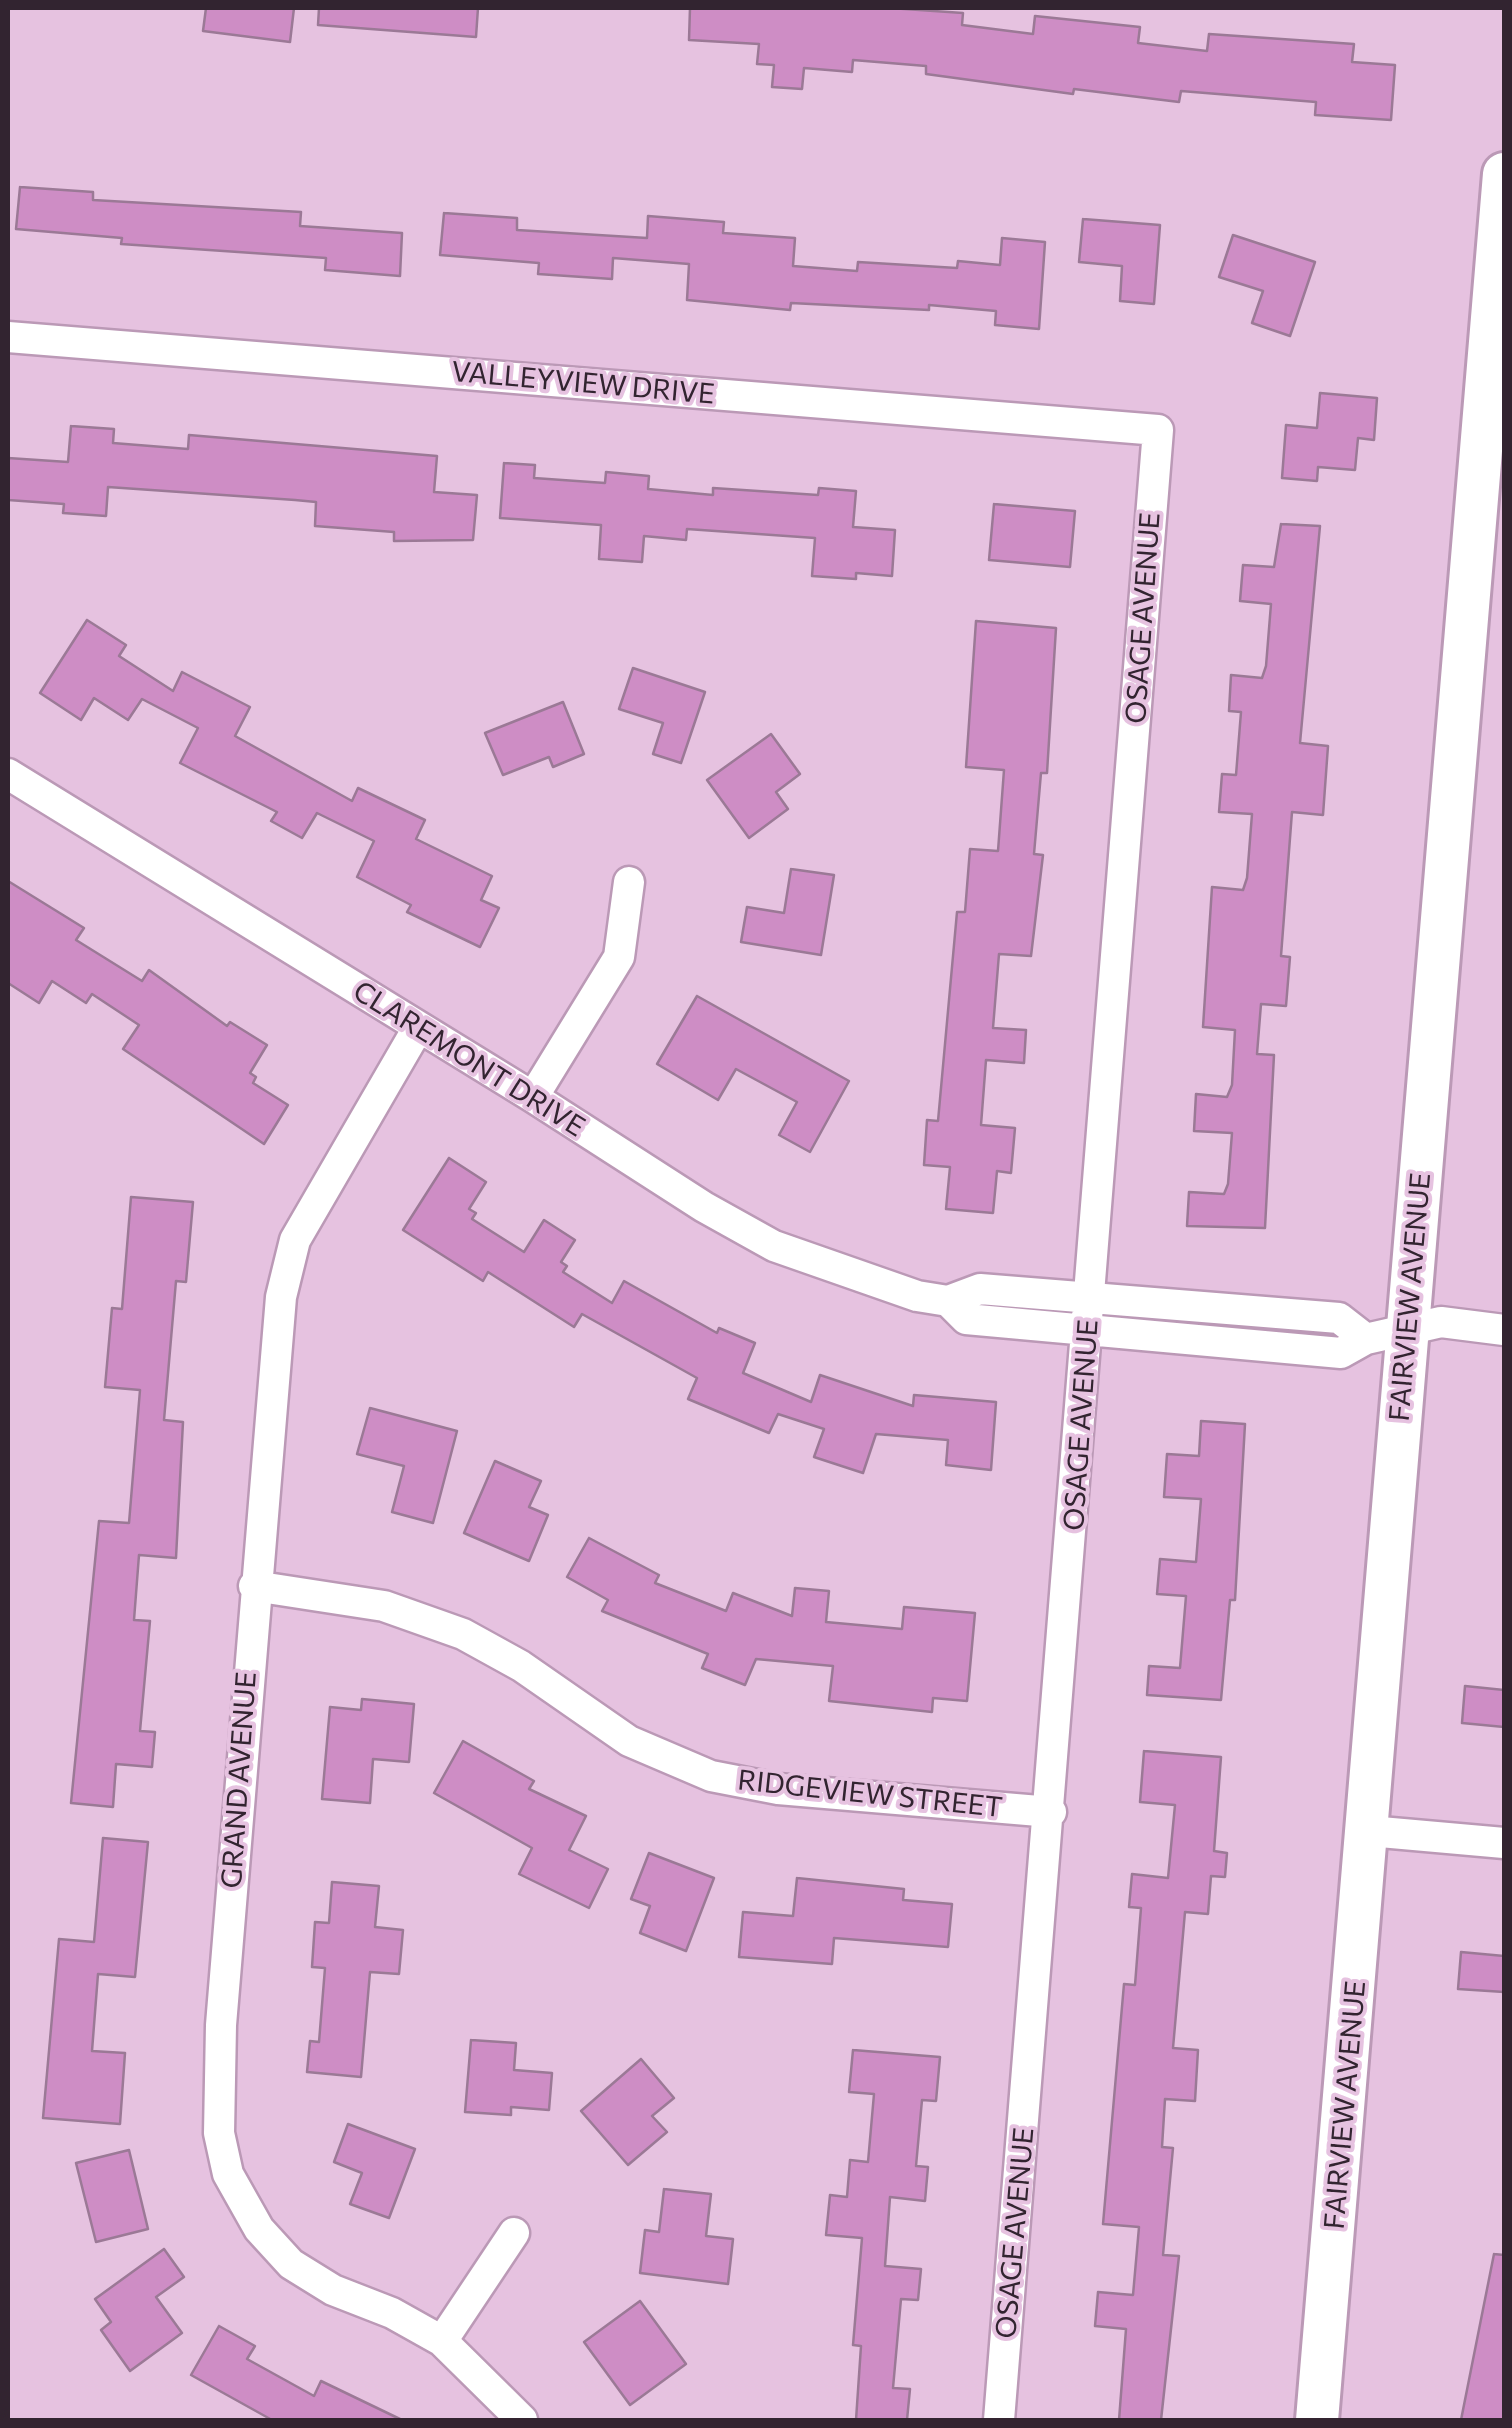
<!DOCTYPE html>
<style>
body{margin:0}
#map{position:relative;width:1512px;height:2428px;overflow:hidden;background:#e6c2e0;font-family:Commissioner,sans-serif}
canvas{display:block}
.frame{position:absolute;inset:0;border:10px solid #322430;pointer-events:none}
</style>
<div id="map">
<canvas width="1512" height="2428"></canvas>
<div class="frame"></div>
</div>
<script>
const c = document.querySelector('canvas').getContext('2d');
c.lineJoin = 'round';
function fill(path, color) {
  c.fillStyle = color;
  c.fill(path, 'evenodd');
}
function shape(rows) {
  const path = new Path2D();
  for (const r of rows) {
    path.moveTo(r[0], r[1]);
    for (let i = 2; i < r.length; i += 2) path.lineTo(r[i], r[i + 1]);
  }
  return path;
}
function strokePath(path, color, width, dash) {
  c.strokeStyle = color;
  c.lineWidth = width;
  c.lineCap = dash ? 'butt' : 'round';
  c.setLineDash(dash || []);
  c.stroke(path);
}
function write(font, color, halo, rows, align = 'center') {
  c.font = font + ' Commissioner,sans-serif';
  c.lineWidth = 8;
  c.setLineDash([]);
  c.textBaseline = 'middle';
  c.strokeStyle = halo;
  c.fillStyle = color;
  for (const [text, x, y, turn = 0] of rows) {
    c.save();
    c.translate(x, y);
    c.rotate((+turn || 0) * Math.PI / 180);
    c.textAlign = isNaN(turn) ? turn : align;
    if (halo) c.strokeText(text, 0, 0);
    c.fillText(text, 0, 0);
    c.restore();
  }
}
const building = shape([
 [206,8,294,8,290,42,203,31,206,8],
 [319,8,478,8,476,37,318,25,319,8],
 [690,8,890,8,963,13,962,25,1033,34,1035,16,1140,27,1138,43,1207,51,1209,34,1354,44,1352,62,1395,65,1391,120,1315,115,1316,102,1181,91,1179,102,1074,89,1073,94,926,74,926,66,853,60,852,72,804,68,802,89,772,87,774,65,757,64,759,44,689,40,690,8],
 [20,187,93,192,93,200,301,212,300,226,402,233,400,276,325,270,326,258,121,244,122,238,16,229,20,187],
 [444,213,517,218,517,230,647,238,648,216,724,222,723,233,795,238,793,266,857,271,858,262,957,268,958,261,1000,265,1002,238,1045,242,1039,329,995,325,996,311,929,305,929,310,791,303,790,310,687,300,689,264,613,258,612,279,538,274,539,263,440,255,444,213],
 [1083,219,1160,225,1154,304,1120,301,1122,266,1079,262,1083,219],
 [1233,235,1315,262,1290,336,1252,323,1263,291,1219,277,1233,235],
 [1320,393,1377,398,1374,440,1358,438,1355,470,1318,467,1317,481,1282,478,1286,425,1317,428,1320,393],
 [71,426,114,429,113,443,188,449,189,435,437,456,434,492,477,495,473,540,394,541,394,532,315,526,316,502,295,500,108,487,106,516,63,513,64,504,8,500,8,458,68,462,71,426],
 [504,463,535,465,534,478,605,483,606,472,649,476,648,489,713,495,713,488,818,495,819,488,856,491,853,527,895,530,892,576,856,573,856,579,812,576,815,538,687,529,686,540,644,536,642,562,599,559,601,525,500,518,504,463],
 [994,504,1075,511,1070,567,989,560,994,504],
 [1281,524,1320,526,1300,743,1328,746,1323,815,1292,812,1281,956,1290,957,1286,1006,1261,1004,1257,1054,1274,1055,1265,1228,1187,1226,1189,1192,1224,1194,1228,1184,1232,1133,1194,1131,1196,1094,1227,1097,1232,1085,1235,1030,1203,1027,1212,887,1243,890,1247,878,1252,814,1219,812,1222,774,1236,775,1241,712,1229,711,1231,675,1262,678,1266,666,1271,604,1240,601,1243,565,1274,567,1281,524],
 [87,620,126,645,119,656,173,691,182,672,250,707,235,736,352,801,358,788,425,820,416,839,492,876,481,900,499,908,480,947,407,912,411,905,357,877,374,841,317,813,302,838,271,821,277,812,180,763,198,728,142,699,128,720,94,698,81,720,40,693,87,620],
 [976,621,1056,628,1047,773,1041,773,1034,854,1043,855,1031,956,999,954,993,1028,1026,1030,1024,1063,986,1060,981,1125,1015,1128,1011,1173,997,1171,993,1213,946,1209,950,1167,924,1165,927,1120,938,1121,957,912,965,912,970,849,998,851,1004,770,966,767,976,621],
 [633,668,705,692,681,763,653,754,663,723,619,709,633,668],
 [563,702,584,754,553,767,549,757,503,775,485,733,563,702],
 [771,734,800,774,776,792,788,809,749,838,707,780,771,734],
 [791,869,834,875,821,955,741,942,747,907,784,913,791,869],
 [8,881,84,928,76,940,142,981,149,970,227,1026,230,1022,267,1045,250,1073,256,1077,253,1083,288,1105,264,1144,123,1049,139,1025,92,994,86,1003,52,981,39,1003,8,983,8,881],
 [697,996,849,1081,810,1152,779,1135,797,1102,736,1069,718,1100,657,1064,697,996],
 [449,1158,486,1182,469,1209,476,1213,472,1219,524,1252,544,1220,575,1240,561,1262,567,1266,563,1272,612,1303,624,1281,717,1333,719,1328,755,1343,743,1373,811,1402,820,1375,913,1406,914,1395,996,1402,991,1470,946,1465,948,1440,876,1434,863,1473,814,1457,824,1429,778,1414,769,1433,688,1399,697,1378,582,1314,574,1327,488,1272,483,1281,403,1230,449,1158],
 [131,1197,193,1202,186,1282,176,1281,164,1420,183,1422,176,1558,139,1555,134,1620,150,1621,140,1731,155,1732,152,1767,116,1764,113,1807,71,1803,99,1521,129,1523,140,1390,105,1387,112,1308,122,1309,131,1197],
 [370,1408,457,1431,433,1523,392,1512,404,1466,357,1454,370,1408],
 [1201,1421,1245,1424,1235,1600,1230,1600,1221,1700,1147,1695,1149,1666,1180,1668,1186,1596,1157,1594,1160,1559,1196,1562,1201,1499,1164,1497,1167,1454,1199,1456,1201,1421],
 [495,1461,541,1481,529,1507,548,1515,529,1561,464,1533,495,1461],
 [589,1538,659,1575,655,1583,726,1611,733,1593,792,1616,795,1588,829,1591,826,1622,902,1629,904,1607,975,1613,967,1701,933,1698,932,1712,829,1701,833,1666,756,1659,745,1685,702,1668,708,1654,602,1611,608,1600,567,1577,589,1538],
 [1465,1686,1504,1690,1504,1727,1462,1723,1465,1686],
 [362,1699,414,1704,409,1762,373,1759,370,1803,322,1799,330,1707,361,1710,362,1699],
 [463,1741,534,1781,529,1789,586,1816,569,1850,608,1869,589,1908,519,1874,532,1848,434,1793,463,1741],
 [1144,1751,1221,1757,1214,1851,1227,1853,1225,1877,1211,1876,1208,1914,1185,1912,1173,2048,1198,2050,1195,2101,1165,2099,1162,2147,1173,2148,1163,2255,1179,2256,1161,2420,1119,2420,1126,2329,1095,2326,1098,2292,1133,2295,1139,2227,1103,2224,1124,1984,1135,1985,1141,1908,1129,1907,1132,1874,1168,1878,1175,1805,1140,1802,1144,1751],
 [103,1838,148,1842,135,1977,98,1974,92,2051,125,2053,120,2124,43,2118,59,1939,94,1942,103,1838],
 [649,1853,714,1878,686,1951,640,1933,650,1906,631,1899,649,1853],
 [797,1878,904,1889,903,1900,952,1904,948,1947,834,1938,832,1964,739,1957,743,1912,793,1916,797,1878],
 [332,1882,379,1886,375,1927,403,1930,399,1974,370,1972,361,2077,307,2072,310,2041,319,2042,325,1968,312,1967,315,1922,329,1923,332,1882],
 [1461,1952,1504,1956,1504,1992,1458,1989,1461,1952],
 [471,2040,516,2043,514,2070,552,2073,549,2110,511,2107,511,2115,465,2112,471,2040],
 [853,2050,940,2057,936,2101,922,2100,916,2166,928,2167,925,2201,890,2197,885,2266,921,2269,918,2300,901,2299,893,2388,910,2389,907,2420,856,2420,861,2346,853,2345,862,2238,826,2235,830,2195,847,2197,850,2160,868,2162,874,2094,849,2092,853,2050],
 [641,2059,674,2098,652,2116,667,2132,628,2165,581,2111,641,2059],
 [348,2124,415,2149,389,2218,350,2204,362,2173,334,2162,348,2124],
 [129,2150,148,2229,96,2242,76,2163,129,2150],
 [664,2189,711,2194,706,2236,733,2239,728,2284,640,2273,645,2230,659,2232,664,2189],
 [164,2249,184,2277,156,2297,182,2333,130,2371,101,2330,111,2322,95,2299,164,2249],
 [1494,2254,1504,2255,1504,2420,1461,2420,1494,2254],
 [640,2301,686,2364,630,2405,584,2342,640,2301],
 [219,2326,255,2346,247,2359,314,2396,321,2381,402,2420,272,2420,191,2375,219,2326]
]);
const street = shape([
 [8,337,1158,430,999,2420],
 [8,774,533,1097,704,1207,774,1246,917,1296,948,1301,980,1289,1339,1318,1366,1339],
 [418,1028,295,1240,281,1297,221,2025,219,2133,228,2174,259,2229,291,2264,333,2290,392,2313,442,2341,522,2420],
 [533,1097,619,957,629,882],
 [948,1301,966,1319,1341,1353,1366,1339,1441,1322,1504,1330],
 [254,1586,384,1606,463,1634,521,1666,629,1741,711,1776,778,1789,1051,1812],
 [1369,1831,1504,1843],
 [442,2341,514,2233]
]);
const secondary = shape([
 [1317,2420,1504,174]
]);
const streetNames = [
 ["VALLEYVIEW DRIVE",583,383,5],
 ["OSAGE AVENUE",1143,618,-86],
 ["CLAREMONT DRIVE",469,1059,32],
 ["FAIRVIEW AVENUE",1410,1297,-85],
 ["OSAGE AVENUE",1081,1425,-86],
 ["GRAND AVENUE",239,1780,-86],
 ["RIDGEVIEW STREET",870,1794,6],
 ["FAIRVIEW AVENUE",1345,2105,-85],
 ["OSAGE AVENUE",1015,2233,-85]
];
fill(building, '#ce8dc5');
strokePath(building, '#9b7996', 2.5);
strokePath(street, '#bb99b6', 35);
strokePath(secondary, '#bb99b6', 48);
strokePath(street, '#fff', 30);
strokePath(secondary, '#fff', 42);
write('28px', '#322430', '#e6c2e0', streetNames);
</script>
